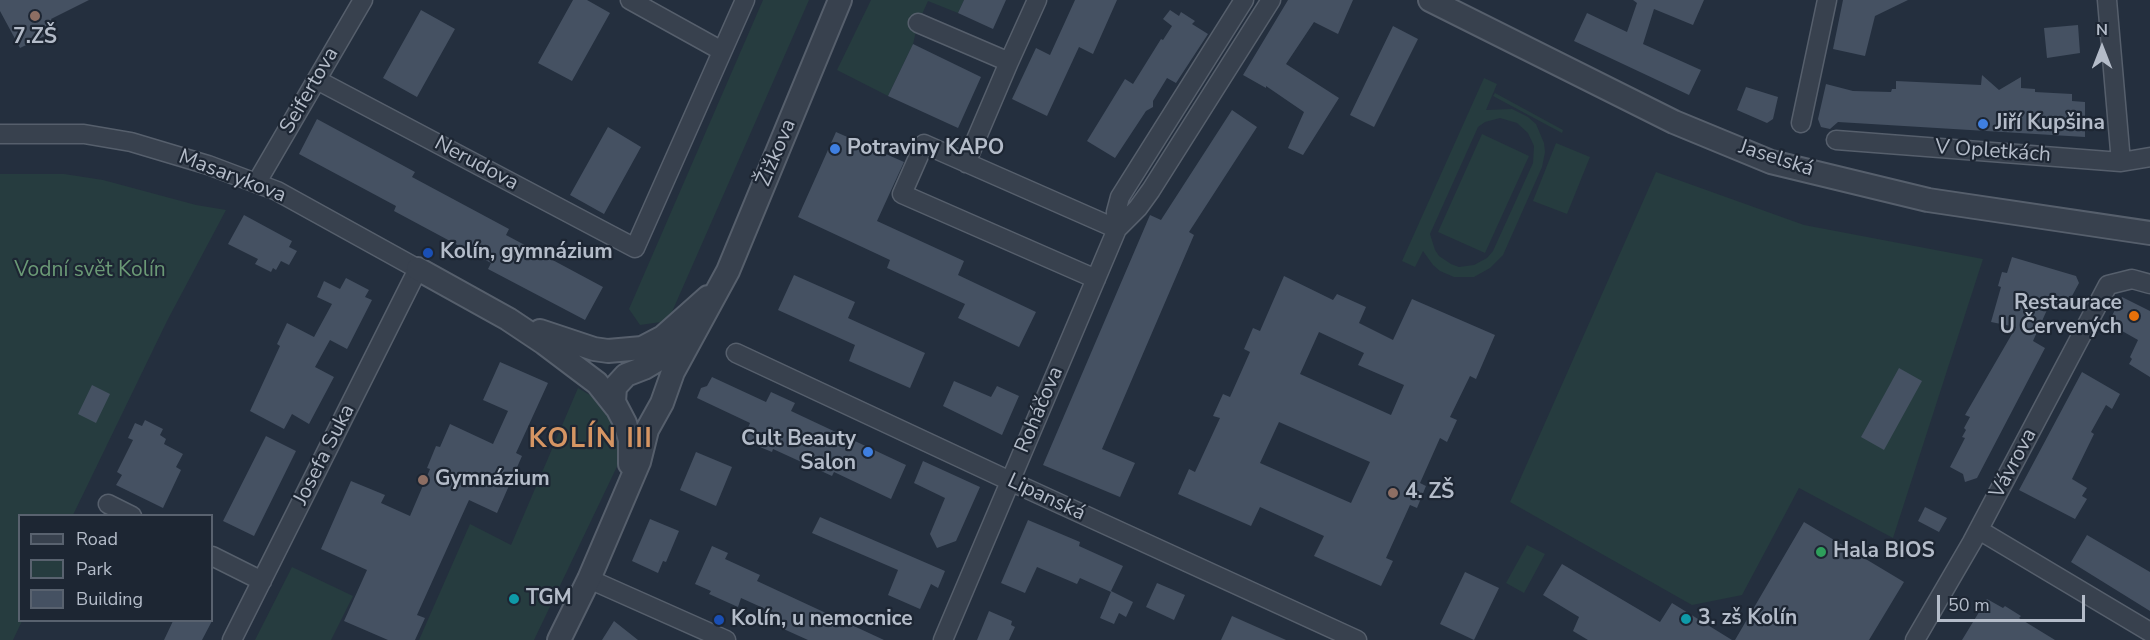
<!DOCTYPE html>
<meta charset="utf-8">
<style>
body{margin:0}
#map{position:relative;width:2150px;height:640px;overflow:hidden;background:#242f3e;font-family:"Nunito Sans",sans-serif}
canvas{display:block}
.legend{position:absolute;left:18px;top:514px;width:195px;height:108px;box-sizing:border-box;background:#1d2633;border:2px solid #59626f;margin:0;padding:8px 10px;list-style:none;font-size:18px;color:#b4bcc9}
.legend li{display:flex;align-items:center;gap:12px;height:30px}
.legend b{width:30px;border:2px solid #59626f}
.north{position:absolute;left:2072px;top:18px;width:60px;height:60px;-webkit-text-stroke:4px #1d2633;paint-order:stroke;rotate:0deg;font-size:16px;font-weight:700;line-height:24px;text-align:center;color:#b4bcc9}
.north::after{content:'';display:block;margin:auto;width:21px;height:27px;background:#b4bcc9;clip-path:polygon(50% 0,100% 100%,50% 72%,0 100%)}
.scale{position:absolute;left:1937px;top:595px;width:148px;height:27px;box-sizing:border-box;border:3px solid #b4bcc9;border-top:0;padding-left:8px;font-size:18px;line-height:21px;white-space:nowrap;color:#b4bcc9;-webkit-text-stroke:4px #1d2633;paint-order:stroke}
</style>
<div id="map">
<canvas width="2150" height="640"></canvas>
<ul class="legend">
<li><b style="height:8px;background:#38414e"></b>Road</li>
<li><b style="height:16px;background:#263c3f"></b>Park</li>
<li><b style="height:16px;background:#455162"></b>Building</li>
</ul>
<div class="north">N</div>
<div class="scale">50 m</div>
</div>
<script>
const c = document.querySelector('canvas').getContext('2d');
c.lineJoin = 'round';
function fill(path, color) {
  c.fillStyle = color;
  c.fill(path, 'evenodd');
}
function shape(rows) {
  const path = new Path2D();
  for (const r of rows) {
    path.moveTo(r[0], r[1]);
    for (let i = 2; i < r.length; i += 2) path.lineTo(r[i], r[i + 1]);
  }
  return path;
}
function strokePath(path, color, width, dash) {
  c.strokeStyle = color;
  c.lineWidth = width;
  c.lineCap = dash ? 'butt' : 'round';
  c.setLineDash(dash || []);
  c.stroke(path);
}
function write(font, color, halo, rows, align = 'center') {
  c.font = font + ' "Nunito Sans",sans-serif';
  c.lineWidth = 4.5;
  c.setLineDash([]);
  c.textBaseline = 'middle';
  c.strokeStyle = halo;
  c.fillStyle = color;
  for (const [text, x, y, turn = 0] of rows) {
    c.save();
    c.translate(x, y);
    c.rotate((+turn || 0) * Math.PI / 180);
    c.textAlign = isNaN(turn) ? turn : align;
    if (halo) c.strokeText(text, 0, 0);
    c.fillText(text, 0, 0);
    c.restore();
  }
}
const green = shape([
 [763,0,809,0,668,321,640,325,629,309],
 [871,0,964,0,958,13,928,1,918,23,913,44,888,96,837,70],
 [1484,78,1497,84,1486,110,1512,109,1528,117,1536,124,1544,143,1545,152,1542,167,1503,255,1490,268,1474,277,1454,277,1440,271,1433,265,1423,251,1415,267,1402,261],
 [1500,118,1517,123,1528,133,1534,146,1533,163,1493,251,1487,258,1474,265,1459,267,1451,264,1439,256,1435,250,1430,234,1478,127,1485,122],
 [1495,93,1563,130,1562,133,1493,96],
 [1482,134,1529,156,1485,253,1438,232],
 [1556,143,1590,157,1567,214,1533,201],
 [1656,172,1804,225,1983,259,1893,538,1799,488,1742,595,1692,605,1510,502],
 [0,174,64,174,103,180,196,205,226,210,167,321,73,515,20,516,20,620,22,621,13,640,0,640],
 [578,388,595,398,620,433,623,454,534,640,419,640,470,524,511,545],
 [1527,545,1545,554,1524,593,1506,583],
 [292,567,353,596,331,640,255,640]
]);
const building = shape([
 [0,0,89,0,51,19,57,30,20,48,0,11],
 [573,0,587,0,610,13,572,81,538,63],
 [964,0,1006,0,993,29,958,13],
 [1075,0,1117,0,1093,54,1079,47,1047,116,1012,99,1036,48,1050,55],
 [1288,0,1353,0,1338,34,1314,22,1286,64,1339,98,1303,155,1288,148,1304,112,1266,86,1266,88,1243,75],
 [1633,0,1704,0,1693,25,1654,9,1643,44,1701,70,1689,95,1574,41,1587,13,1627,32,1637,3],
 [1843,0,1908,0,1875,16,1865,56,1833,49],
 [421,10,455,29,417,97,383,78],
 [1170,10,1179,16,1181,12,1195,21,1192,24,1208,34,1176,83,1167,78,1153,101,1153,107,1146,111,1115,158,1087,141,1125,79,1133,84,1161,39,1163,40,1172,26,1163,19],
 [2078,25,2080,53,2047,58,2044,28],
 [1393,26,1418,39,1374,127,1350,115],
 [913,44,981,77,958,128,888,96],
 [1982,75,1999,90,2021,77,2021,88,2035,89,2035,92,2072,94,2072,101,2085,102,2085,137,1838,122,1830,129,1821,127,1818,119,1826,84,1853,91,1891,92,1892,89,1896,89,1896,81,1981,85],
 [1746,87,1778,97,1773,119,1767,123,1737,110],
 [1232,110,1257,127,1189,232,1194,235,1102,449,1135,463,1120,497,1043,465,1150,215,1161,220],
 [317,119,415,172,412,177,509,229,506,235,603,287,585,320,488,269,491,263,394,211,396,206,299,154],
 [608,127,641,147,604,214,570,195],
 [836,132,904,162,877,221,964,261,958,275,1036,312,1019,347,958,318,965,304,887,268,890,260,798,217],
 [244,215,292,241,289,247,297,251,289,265,281,261,276,270,273,268,271,272,255,264,258,259,228,244],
 [2012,257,2076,276,2079,283,2065,309,2051,301,2033,341,2045,348,1977,478,1965,482,1963,474,1950,467,1965,438,1962,437,1966,430,1964,428,1970,417,1965,415,2016,327,1991,322,2001,287,1998,286,2002,272,2007,273],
 [794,275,855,302,848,318,925,353,910,388,849,361,855,345,778,310],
 [1284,276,1333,300,1337,294,1366,307,1359,323,1393,340,1412,299,1495,335,1476,379,1470,376,1450,417,1457,420,1447,442,1440,438,1420,483,1426,486,1417,508,1410,505,1386,558,1393,561,1381,586,1314,556,1324,536,1260,507,1251,526,1178,494,1189,469,1195,472,1220,418,1213,416,1223,394,1230,397,1250,352,1244,349,1253,328,1260,331],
 [1319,332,1364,353,1358,365,1404,385,1391,415,1300,374],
 [1279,422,1370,462,1351,503,1260,463],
 [346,278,369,290,365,297,372,300,347,349,330,340,315,367,334,377,309,424,292,414,284,429,250,411,280,346,277,344,287,323,314,337,332,304,317,297,324,281,340,289],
 [2122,297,2150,311,2150,377,2129,364,2132,359,2130,357,2138,340,2108,323],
 [500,362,548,383,516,453,522,456,497,513,469,500,417,615,425,618,415,640,388,640,344,621,367,570,321,549,351,481,385,495,381,503,410,516,430,469,427,468,436,446,440,447,450,424,493,444,508,411,483,400],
 [1899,368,1922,381,1884,450,1861,437],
 [2082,372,2120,394,2112,409,2106,405,2091,432,2094,434,2072,479,2087,488,2082,496,2087,499,2075,519,2019,490],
 [712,377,766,402,771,392,795,403,791,411,906,465,891,499,834,472,832,476,773,449,772,452,743,440,750,423,697,398,701,388,707,386],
 [954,381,991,397,997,386,1019,396,1002,435,943,406],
 [92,385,110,394,96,423,78,414],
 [145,420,163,429,160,435,166,439,164,444,183,454,176,467,181,470,163,508,116,485,122,475,117,472,133,440,128,438,135,423,142,426],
 [266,436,296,451,254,536,223,521],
 [696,452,732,467,716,506,680,490],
 [923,461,980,487,956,541,937,548,930,534,945,498,914,483],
 [1925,507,1947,518,1939,532,1918,521],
 [820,517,945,571,938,588,931,584,920,609,888,595,898,570,812,533],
 [650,519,679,531,666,562,663,561,658,573,632,561],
 [1028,520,1080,542,1079,546,1123,566,1111,591,1133,602,1126,617,1119,613,1114,624,1100,618,1111,592,1080,578,1077,584,1037,567,1025,593,1001,583],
 [1804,522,1904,582,1869,640,1735,640],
 [2087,535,2150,572,2150,611,2071,562],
 [712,546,728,553,725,559,760,575,757,581,884,640,808,640,768,622,772,612,741,598,738,607,709,594,711,591,695,584],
 [1562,564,1660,622,1672,603,1732,640,1588,640,1573,631,1579,617,1543,595],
 [1465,572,1499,588,1474,640,1440,624],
 [1157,583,1185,595,1174,620,1146,607],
 [1987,599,2003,608,2005,606,2021,616,2019,618,2055,640,1962,640],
 [989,611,1012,621,1011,625,1015,627,1009,640,977,640],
 [1232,616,1286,640,1221,640],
 [173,621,212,621,202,640,164,640],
 [614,621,638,640,602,640]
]);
const minor = shape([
 [630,0,722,51],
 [2107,0,2121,162],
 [918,23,1009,62,966,163],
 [1009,62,1037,0],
 [317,80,635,248,745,0],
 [1801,123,1827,0],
 [0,134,84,134,131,142,208,165,277,191,418,269,232,640],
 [1836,140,2121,162,2150,157],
 [257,182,363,0],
 [1117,229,1116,212,1120,197,1244,0],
 [1096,279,902,194,924,144,1117,229],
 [736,353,1010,481,1357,640],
 [108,504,132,516],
 [1979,530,2150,632],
 [212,556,262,581],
 [589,579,726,640],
 [943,640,1117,229,1138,208,1151,190,1271,0],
 [1915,640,1972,542,2108,285,2132,279,2150,284]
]);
const tertiary = shape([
 [1430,0,1674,122,1771,162,1928,200,2150,233],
 [418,269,508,319,544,343,597,383,616,407],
 [540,331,594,349,608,351,642,348,663,337,708,297],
 [630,464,630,440,625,423,614,402,615,387,626,375,644,368,666,355,688,336],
 [559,640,589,579,639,462,647,430,662,403,673,372,728,271,840,0]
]);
const markers = [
 [35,16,6,"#8d6e63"],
 [1983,124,6,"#3f7fe0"],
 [835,149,6,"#3f7fe0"],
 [428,253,6,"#1a4fb4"],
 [2134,316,6,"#e8710a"],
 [868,452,6,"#3f7fe0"],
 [423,480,6,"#8d6e63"],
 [1393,493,6,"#8d6e63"],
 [1821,552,6,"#2e9e5b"],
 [514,599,6,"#0f9aa8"],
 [1686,619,6,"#0f9aa8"],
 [719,620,6,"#1a4fb4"]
];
const poiNames = [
 ["7.ZŠ",35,38,"center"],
 ["Jiří Kupšina",1995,124],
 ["Potraviny KAPO",847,149],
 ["Kolín, gymnázium",440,253],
 ["Restaurace",2122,304,"right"],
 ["U Červených",2122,328,"right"],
 ["Cult Beauty",856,440,"right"],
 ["Salon",856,464,"right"],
 ["Gymnázium",435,480],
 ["4. ZŠ",1405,493],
 ["Hala BIOS",1833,552],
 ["TGM",526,599],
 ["3. zš Kolín",1698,619],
 ["Kolín, u nemocnice",731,620]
];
const streetNames = [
 ["Seifertova",310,91,-60],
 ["V Opletkách",1993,152,4],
 ["Žižkova",777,153,-67],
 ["Jaselská",1776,159,18],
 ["Nerudova",476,164,28],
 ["Masarykova",232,177,21],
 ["Roháčova",1040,410,-67],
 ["Josefa Suka",325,455,-63],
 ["Vávrova",2014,464,-62],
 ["Lipanská",1046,498,25]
];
const parkNames = [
 ["Vodní svět Kolín",90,271]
];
const districtNames = [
 ["KOLÍN III",591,440]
];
fill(green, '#263c3f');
fill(building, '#455162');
strokePath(minor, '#565f6c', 21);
strokePath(tertiary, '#565f6c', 26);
strokePath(minor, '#38414e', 18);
strokePath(tertiary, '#38414e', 22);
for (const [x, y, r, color] of markers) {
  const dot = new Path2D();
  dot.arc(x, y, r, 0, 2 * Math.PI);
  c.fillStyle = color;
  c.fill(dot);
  strokePath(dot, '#1d2633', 2);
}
write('bold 21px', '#b4bcc9', '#1d2633', poiNames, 'left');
write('21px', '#b4bcc9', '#1d2633', streetNames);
write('21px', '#6b9a76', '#1d2633', parkNames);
c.letterSpacing = '1.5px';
write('bold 27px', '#d59563', '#1d2633', districtNames);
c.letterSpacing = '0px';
</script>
